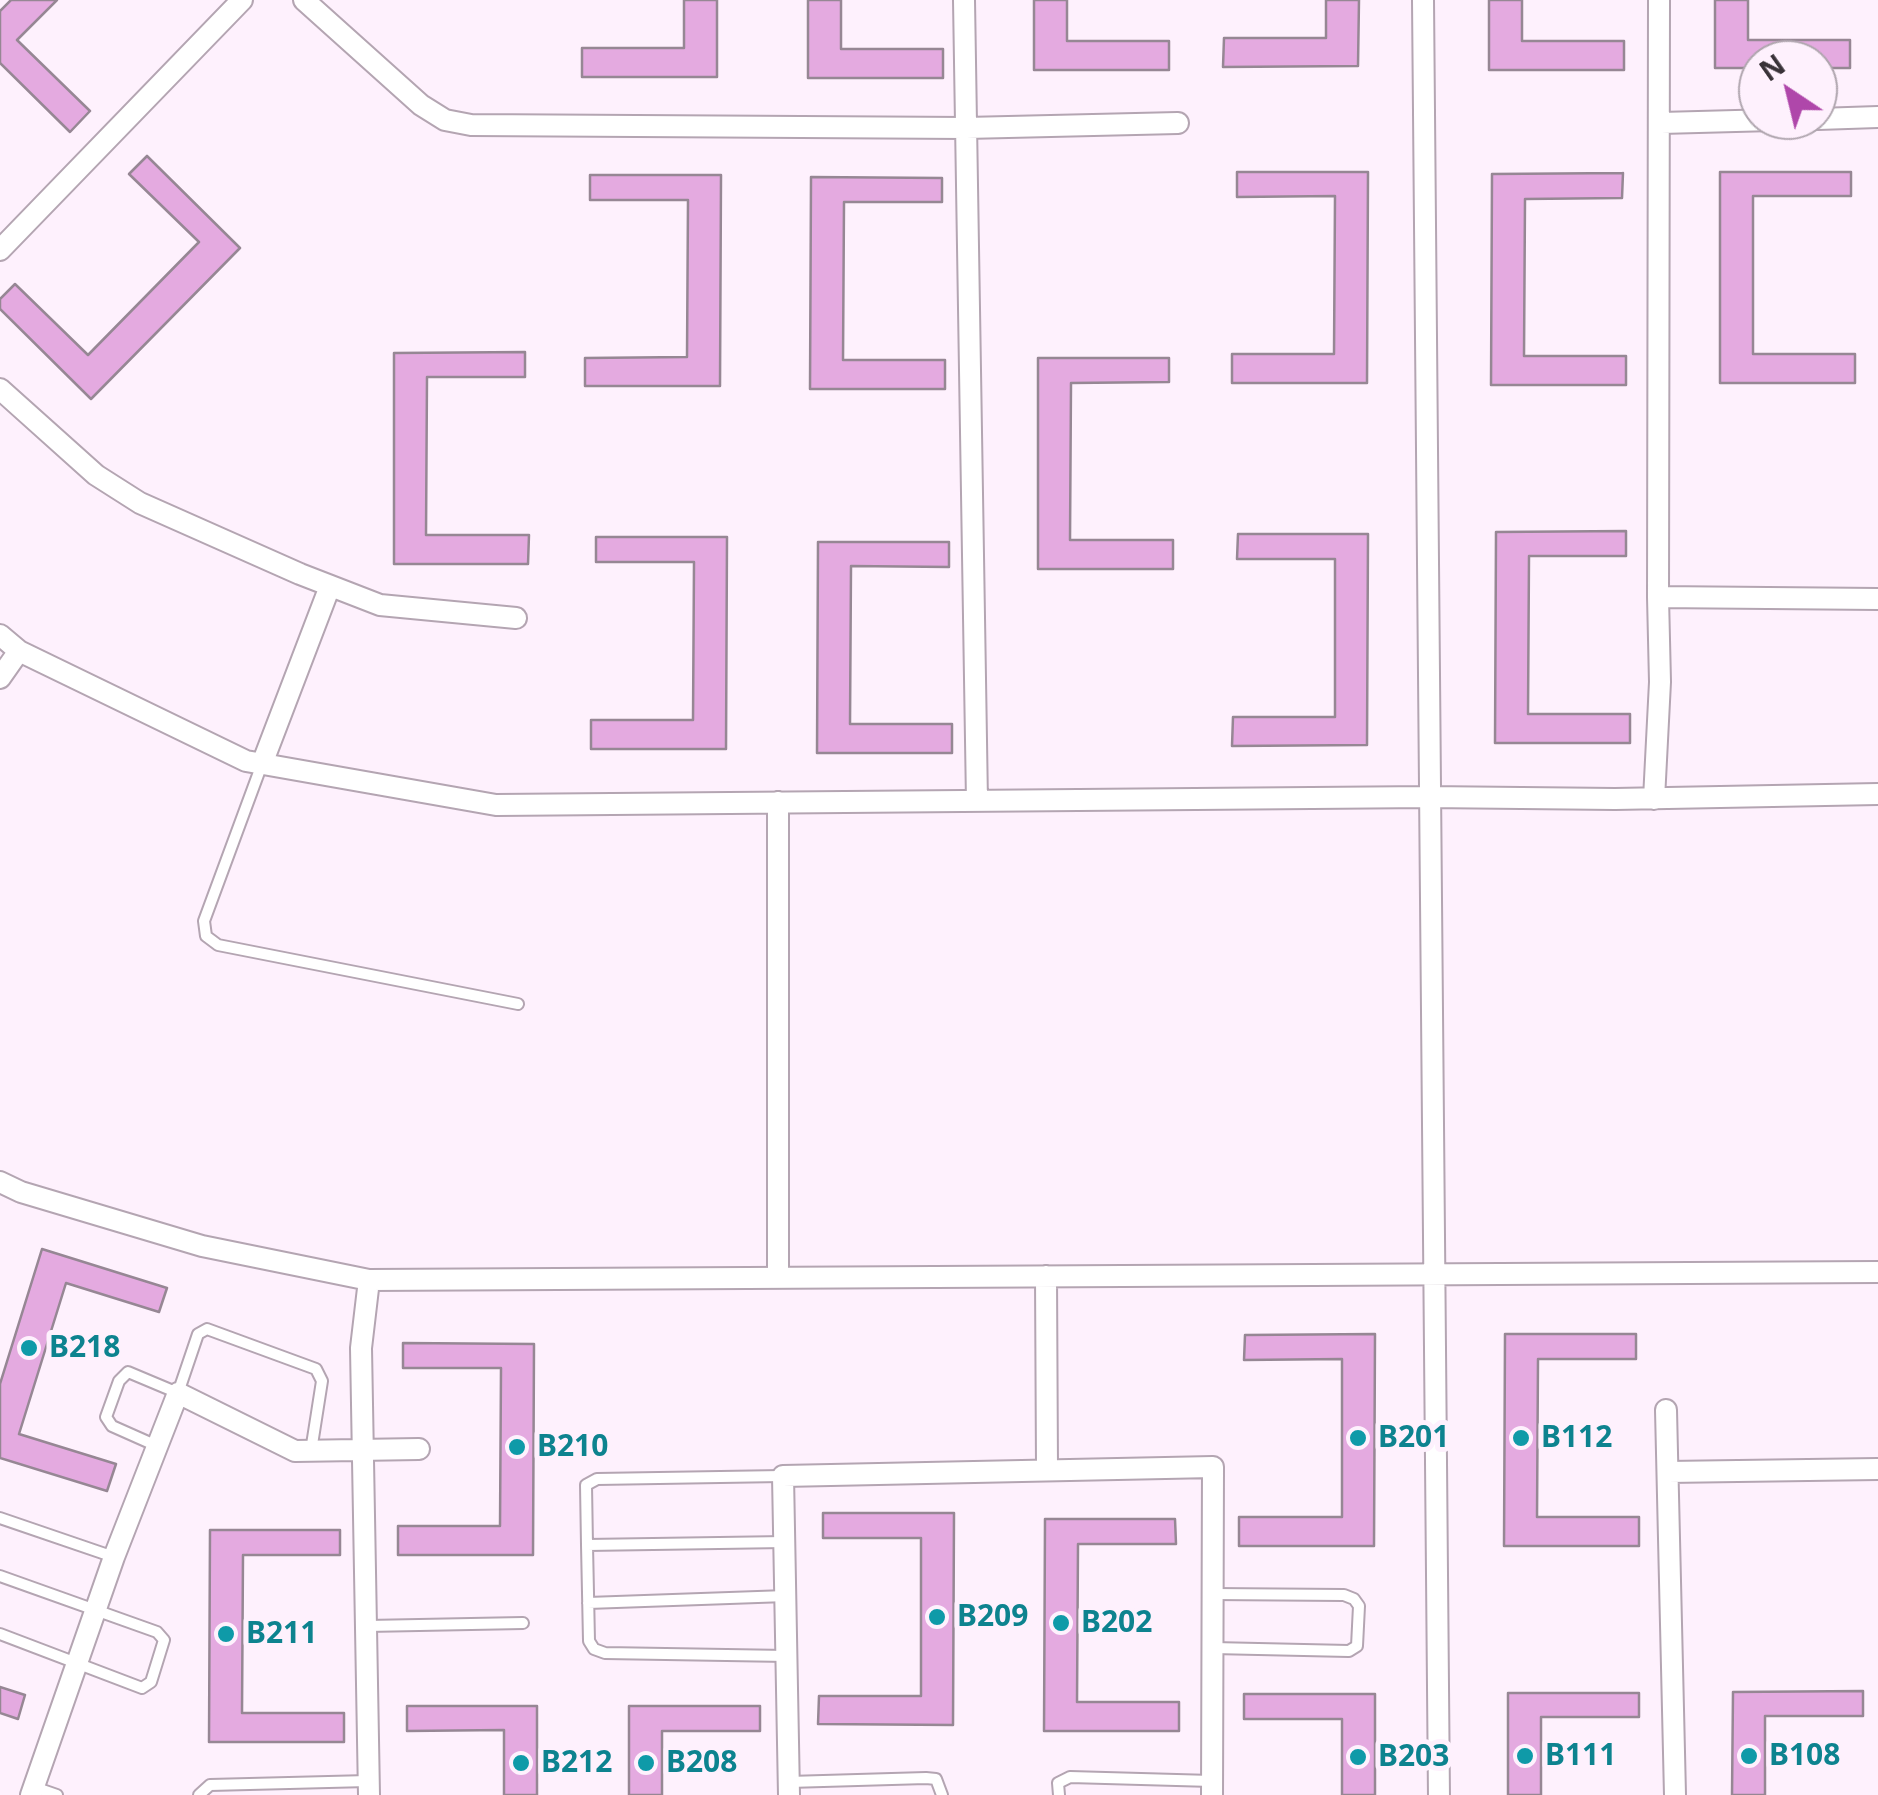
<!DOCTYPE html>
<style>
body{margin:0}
#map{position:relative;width:1878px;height:1795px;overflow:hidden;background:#fef1fd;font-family:"Noto Sans",sans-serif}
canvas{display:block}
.north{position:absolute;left:1738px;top:40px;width:100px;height:100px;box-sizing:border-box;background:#fef1fd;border:2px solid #afa5ae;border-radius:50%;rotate:325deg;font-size:28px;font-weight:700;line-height:40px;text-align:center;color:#393238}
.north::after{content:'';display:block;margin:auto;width:35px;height:45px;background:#af47aa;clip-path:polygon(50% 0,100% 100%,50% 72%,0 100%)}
</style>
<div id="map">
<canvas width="1878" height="1795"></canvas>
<div class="north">N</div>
</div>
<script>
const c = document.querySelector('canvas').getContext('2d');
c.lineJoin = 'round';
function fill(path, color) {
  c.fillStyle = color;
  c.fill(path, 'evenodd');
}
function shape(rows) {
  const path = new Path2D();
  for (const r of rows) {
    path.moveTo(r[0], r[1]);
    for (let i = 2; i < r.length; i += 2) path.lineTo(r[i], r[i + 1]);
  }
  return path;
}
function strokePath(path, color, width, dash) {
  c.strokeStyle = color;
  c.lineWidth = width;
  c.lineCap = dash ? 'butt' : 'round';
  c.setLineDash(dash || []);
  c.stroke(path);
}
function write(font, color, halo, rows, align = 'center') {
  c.font = font + ' "Noto Sans",sans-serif';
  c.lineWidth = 10;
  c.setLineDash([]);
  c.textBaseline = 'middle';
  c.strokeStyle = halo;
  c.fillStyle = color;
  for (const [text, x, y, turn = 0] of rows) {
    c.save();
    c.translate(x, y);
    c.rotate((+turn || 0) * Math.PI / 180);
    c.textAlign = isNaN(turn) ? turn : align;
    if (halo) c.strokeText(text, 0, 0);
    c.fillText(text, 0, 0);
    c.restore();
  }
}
const building = shape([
 [11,0,57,0,17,40,90,111,70,132,0,63,0,11,11,0],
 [684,0,717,0,717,77,582,77,582,48,684,48,684,0],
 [808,0,841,0,841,49,943,49,943,78,808,78,808,0],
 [1034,0,1067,0,1067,41,1169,41,1169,70,1034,70,1034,0],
 [1326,0,1359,0,1358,66,1223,67,1224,38,1326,38,1326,0],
 [1489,0,1522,0,1522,41,1624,41,1624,70,1489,70,1489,0],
 [1715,0,1748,0,1748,40,1850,40,1850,68,1818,68,1818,60,1758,60,1758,68,1715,68,1715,0],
 [147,156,240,248,91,399,0,309,0,299,15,284,88,355,199,242,129,174,147,156],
 [1237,172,1368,172,1367,383,1232,383,1232,354,1334,354,1335,196,1237,197,1237,172],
 [1720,172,1851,172,1851,196,1753,196,1753,354,1855,354,1855,383,1720,383,1720,172],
 [1623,173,1622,198,1525,199,1524,356,1626,356,1626,385,1491,385,1492,174,1623,173],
 [590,175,721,175,720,386,585,386,585,358,687,357,688,200,590,200,590,175],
 [811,177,942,178,942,202,844,202,843,360,945,360,945,389,810,389,811,177],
 [525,352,525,377,427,377,426,535,529,535,528,564,394,564,394,353,525,352],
 [1038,358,1169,358,1169,382,1071,383,1070,540,1173,540,1173,569,1038,569,1038,358],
 [1626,531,1626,556,1529,556,1528,714,1630,714,1630,743,1495,743,1496,532,1626,531],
 [1238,534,1368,534,1367,745,1232,746,1233,717,1335,717,1335,559,1237,559,1238,534],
 [596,537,727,537,726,749,591,749,591,720,693,720,694,562,596,562,596,537],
 [818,542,949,542,949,567,851,566,850,724,952,724,952,753,817,753,818,542],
 [42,1249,167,1288,159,1312,66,1283,19,1434,116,1464,107,1491,0,1458,0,1384,42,1249],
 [1375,1334,1374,1546,1239,1546,1239,1517,1342,1517,1342,1359,1244,1360,1245,1335,1375,1334],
 [1505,1334,1636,1334,1636,1359,1538,1359,1537,1517,1639,1517,1639,1546,1504,1546,1505,1334],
 [403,1343,534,1344,533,1555,398,1555,398,1526,500,1526,501,1368,403,1368,403,1343],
 [823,1513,954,1513,953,1725,818,1724,819,1696,921,1696,921,1538,823,1538,823,1513],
 [1045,1519,1175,1519,1176,1544,1078,1544,1077,1702,1179,1702,1179,1731,1044,1731,1045,1519],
 [210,1530,340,1530,340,1555,243,1555,242,1713,344,1713,344,1742,209,1742,210,1530],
 [0,1687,25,1695,18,1719,0,1713,0,1687],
 [1863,1691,1863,1716,1765,1716,1765,1795,1732,1795,1733,1692,1863,1691],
 [1508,1693,1639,1693,1639,1717,1541,1717,1541,1795,1508,1795,1508,1693],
 [1244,1694,1375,1694,1375,1795,1342,1795,1342,1719,1244,1719,1244,1694],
 [407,1706,537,1706,537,1795,504,1795,504,1730,407,1731,407,1706],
 [629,1706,760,1706,760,1731,662,1731,662,1795,629,1795,629,1706]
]);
const lane = shape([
 [262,764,204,921,206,936,218,945,518,1004],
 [157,1446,112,1426,106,1417,119,1381,128,1372,178,1393,198,1334,207,1329,316,1369,322,1381,311,1451],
 [782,1476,597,1479,586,1485,587,1545,589,1641,594,1649,605,1653,787,1656],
 [0,1518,114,1557],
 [587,1545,785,1542],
 [0,1576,157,1632,164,1640,151,1682,142,1688,0,1634],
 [1212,1594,1344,1595,1354,1599,1359,1606,1357,1646,1349,1651,1213,1648],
 [588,1603,786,1596],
 [367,1626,523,1623],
 [789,1782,926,1778,936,1779,942,1795],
 [34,1787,57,1795],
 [199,1795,210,1785,368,1781],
 [1059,1795,1058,1783,1070,1777,1212,1781]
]);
const street = shape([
 [304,0,421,105,445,120,471,125,966,128,1178,123],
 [964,0,977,801],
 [1423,0,1439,1795],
 [1659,0,1658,597,1878,599],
 [1818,119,1878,117],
 [1661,123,1773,120],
 [0,250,242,0],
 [0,389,96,475,140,503,300,574,380,605,516,618],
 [0,635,19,651,246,761,496,805,1428,797,1615,799,1878,794],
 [0,678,19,651],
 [262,764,330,586],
 [1654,799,1660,682,1658,597],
 [778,802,778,1278],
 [0,1182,21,1192,202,1246,369,1280,1878,1272],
 [1046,1276,1047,1468],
 [369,1280,361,1348,369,1795],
 [1666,1410,1675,1795],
 [1668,1472,1878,1469],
 [31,1795,114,1557,178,1393,295,1451,419,1449],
 [789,1795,783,1476,1213,1467,1212,1795]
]);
const markers = [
 [29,1348,10,"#0f9aa8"],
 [1358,1438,10,"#0f9aa8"],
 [1521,1438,10,"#0f9aa8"],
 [517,1447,10,"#0f9aa8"],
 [937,1617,10,"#0f9aa8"],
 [1061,1623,10,"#0f9aa8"],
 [226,1634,10,"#0f9aa8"],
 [1525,1756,10,"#0f9aa8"],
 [1749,1756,10,"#0f9aa8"],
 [1358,1757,10,"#0f9aa8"],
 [521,1763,10,"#0f9aa8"],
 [646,1763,10,"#0f9aa8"]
];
const cultureNames = [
 ["B218",49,1348],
 ["B201",1378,1438],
 ["B112",1541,1438],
 ["B210",537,1447],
 ["B209",957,1617],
 ["B202",1081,1623],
 ["B211",246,1634],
 ["B111",1545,1756],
 ["B108",1769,1756],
 ["B203",1378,1757],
 ["B212",541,1763],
 ["B208",666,1763]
];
fill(building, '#e4aae0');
strokePath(building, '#968794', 2.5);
strokePath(lane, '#b4a5b2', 14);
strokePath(street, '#b4a5b2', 24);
strokePath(lane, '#fff', 10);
strokePath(street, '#fff', 20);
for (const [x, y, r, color] of markers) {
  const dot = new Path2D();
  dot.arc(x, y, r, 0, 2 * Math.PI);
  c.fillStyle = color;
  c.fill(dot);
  strokePath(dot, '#fef1fd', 4);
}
write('bold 30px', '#0d838f', '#fef1fd', cultureNames, 'left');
</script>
